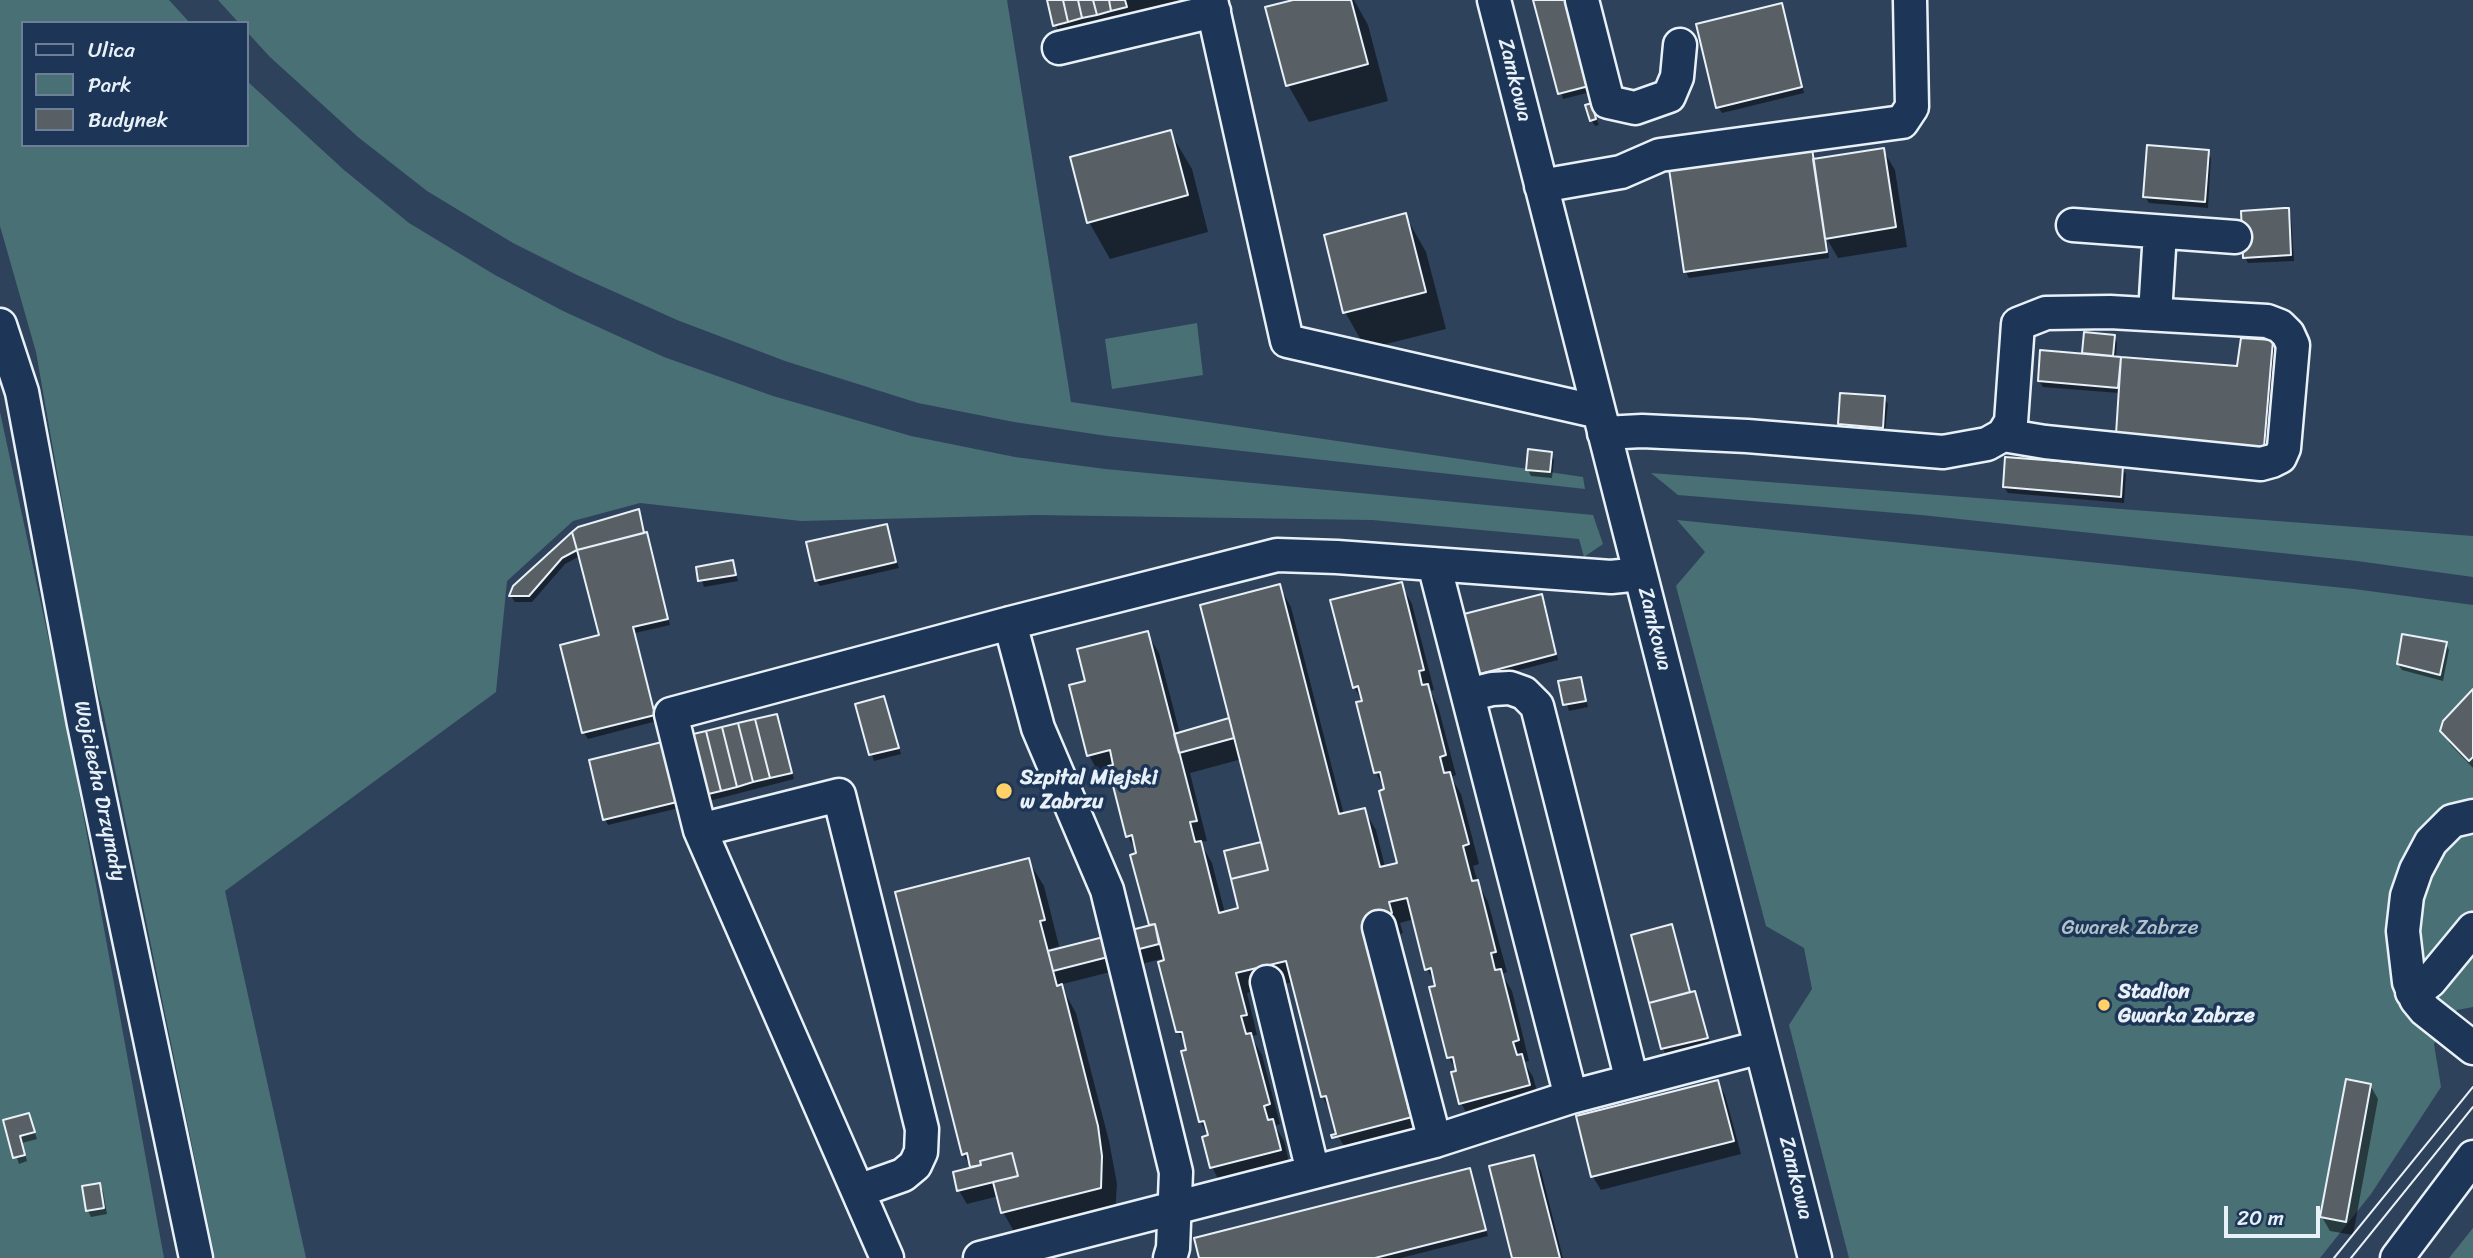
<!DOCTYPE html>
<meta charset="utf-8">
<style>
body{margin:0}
#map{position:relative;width:2473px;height:1258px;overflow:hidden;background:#2f425b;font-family:Sriracha,sans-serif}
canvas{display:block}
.legend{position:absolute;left:21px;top:21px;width:228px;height:126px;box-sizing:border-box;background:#1d3557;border:2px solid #6e8097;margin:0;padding:9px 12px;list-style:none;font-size:21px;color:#e8f1f8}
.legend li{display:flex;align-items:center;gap:14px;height:35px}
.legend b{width:35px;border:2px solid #6e8097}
.scale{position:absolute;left:2224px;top:1206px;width:96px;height:32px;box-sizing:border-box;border:4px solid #e8f1f8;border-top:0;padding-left:9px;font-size:21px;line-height:24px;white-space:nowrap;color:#e8f1f8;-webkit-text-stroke:5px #1d3557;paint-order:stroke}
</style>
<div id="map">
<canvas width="2473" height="1258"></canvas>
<ul class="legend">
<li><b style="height:9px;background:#1d3557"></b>Ulica</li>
<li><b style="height:19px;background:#497075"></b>Park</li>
<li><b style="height:19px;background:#596065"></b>Budynek</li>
</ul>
<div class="scale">20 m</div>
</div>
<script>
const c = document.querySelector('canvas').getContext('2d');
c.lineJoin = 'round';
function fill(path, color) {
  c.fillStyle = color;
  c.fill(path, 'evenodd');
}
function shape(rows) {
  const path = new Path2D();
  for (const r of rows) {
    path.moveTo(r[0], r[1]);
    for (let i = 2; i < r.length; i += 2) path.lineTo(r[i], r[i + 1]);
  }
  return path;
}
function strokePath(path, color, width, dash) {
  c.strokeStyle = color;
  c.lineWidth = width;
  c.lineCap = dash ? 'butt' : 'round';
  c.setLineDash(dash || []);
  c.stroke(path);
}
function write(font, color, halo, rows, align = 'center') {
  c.font = font + ' Sriracha,sans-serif';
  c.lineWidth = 7;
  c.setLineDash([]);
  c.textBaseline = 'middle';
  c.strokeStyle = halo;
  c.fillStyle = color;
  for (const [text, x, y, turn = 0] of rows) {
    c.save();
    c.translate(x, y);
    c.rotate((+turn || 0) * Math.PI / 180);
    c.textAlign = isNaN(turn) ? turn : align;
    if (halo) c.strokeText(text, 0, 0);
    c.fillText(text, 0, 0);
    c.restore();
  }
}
const green = shape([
 [0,0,169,0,190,23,23,23,23,145,247,145,247,81,344,170,409,223,495,275,563,311,664,357,773,396,911,436,1015,457,1105,469,1593,515,1603,544,1584,557,1579,539,1372,520,1035,515,801,521,640,503,573,521,507,581,496,692,225,891,306,1258,215,1258,103,711,90,660,36,352,0,226],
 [218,0,1007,0,1071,402,1583,477,1585,489,1107,436,1014,422,918,403,785,361,677,320,577,275,513,243,427,191,358,137,270,57,247,32,247,23,239,23],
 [1197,323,1203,375,1112,389,1105,339],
 [0,412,66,720,164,1258,0,1258],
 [1651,473,2473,536,2473,577,2357,561,1921,515,1678,495],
 [1677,520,2354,589,2473,605,2473,1007,2457,1010,2434,1044,2441,1087,2371,1194,2320,1258,1849,1258,1789,1025,1812,989,1804,948,1766,926,1676,586,1705,552],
 [2473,1228,2473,1258,2449,1258]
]);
const shadow = shape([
 [1049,0,1181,0,1058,31],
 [1300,0,1354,0,1368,25,1388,101,1309,122,1288,85],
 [1535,0,1567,0,1591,92,1563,99],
 [1781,5,1784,11,1804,93,1722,113,1718,107],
 [1591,105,1599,125,1595,126,1591,120],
 [1170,132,1192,169,1208,232,1110,259,1089,222],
 [1814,149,1815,161,1883,150,1895,170,1907,247,1838,258,1827,239,1829,258,1689,278,1686,272,1670,163],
 [2208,152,2211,158,2208,208,2149,203,2145,197],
 [2288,210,2291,216,2294,261,2248,263,2245,257],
 [1405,215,1426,252,1446,329,1366,349,1345,312],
 [2086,334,2114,336,2117,342,2116,358,2238,368,2272,342,2275,348,2267,452,2121,439,2119,393,2043,387,2039,381,2084,355],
 [1884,398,1888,404,1885,433,1843,430,1840,424],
 [1551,454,1554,460,1552,478,1531,476,1528,470],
 [2122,468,2126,474,2124,503,2008,493,2004,487],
 [638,511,645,534,650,540,670,625,635,633,657,721,588,739,584,733,562,647,601,637,580,556,565,564,532,602,515,602,511,596,514,587],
 [886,526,899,568,820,586,816,580],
 [732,561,738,581,704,587,698,568],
 [1401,584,1412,604,1434,690,1430,691,1438,706,1456,775,1451,777,1461,794,1479,864,1473,866,1478,883,1488,902,1507,972,1502,974,1512,991,1529,1061,1524,1062,1533,1077,1541,1105,1472,1123,1461,1103,1458,1073,1449,1058,1437,987,1427,969,1414,919,1400,923,1403,933,1376,940,1433,1135,1350,1156,1338,1136,1332,1114,1322,1096,1293,982,1247,993,1257,1035,1251,1036,1262,1055,1280,1124,1275,1126,1284,1141,1291,1170,1223,1188,1212,1167,1209,1137,1200,1121,1189,1051,1178,1032,1165,958,1063,984,1067,997,1076,1013,1109,1141,1117,1184,1115,1214,1018,1239,1003,1212,999,1196,967,1204,959,1191,955,1173,972,1169,963,1154,1028,860,1044,886,1059,946,1049,949,1050,952,1151,927,1133,856,1138,855,1128,836,1112,773,1100,776,1089,755,1088,682,1147,633,1159,653,1180,734,1231,719,1279,586,1291,607,1344,815,1364,810,1376,830,1385,867,1399,864,1386,791,1376,773,1358,704,1363,702,1354,687],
 [1242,759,1263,843,1240,909,1225,913,1212,863,1200,842,1207,841,1190,773],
 [1541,596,1545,602,1558,660,1481,680,1477,674],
 [2446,644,2449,650,2443,681,2402,670,2398,664],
 [1580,679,1588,707,1569,711,1560,683],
 [2473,692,2473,768,2450,744,2442,730],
 [884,699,901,754,874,761,857,706],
 [776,716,794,779,709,801,705,795],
 [661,744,679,808,608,825,605,819],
 [1672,926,1691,994,1694,993,1698,1000,1710,1044,1666,1055,1663,1049,1633,936],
 [1717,1082,1725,1095,1741,1154,1601,1190,1593,1177,1578,1117],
 [2370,1085,2378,1099,2353,1235,2330,1231,2322,1217],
 [29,1115,37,1139,22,1143,27,1161,19,1164,5,1121],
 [1533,1157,1541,1171,1563,1258,1514,1258],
 [1469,1171,1488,1236,1401,1258,1201,1258],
 [100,1185,103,1191,107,1214,91,1217,88,1211]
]);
const building = shape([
 [1047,0,1063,0,1068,22,1053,26,1047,0],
 [1063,0,1078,0,1082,18,1068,22,1063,0],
 [1078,0,1093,0,1097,15,1082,18,1078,0],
 [1093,0,1109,0,1111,11,1097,15,1093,0],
 [1109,0,1125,0,1127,7,1111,11,1109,0],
 [1293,0,1351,0,1368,64,1286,86,1265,7,1293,0],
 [1533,0,1566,0,1589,86,1558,94,1533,0],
 [1782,3,1802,87,1716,108,1696,24,1782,3],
 [1592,103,1596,119,1590,121,1585,105,1592,103],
 [1171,130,1188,195,1087,223,1070,157,1171,130],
 [1811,141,1827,252,1684,272,1668,162,1811,141],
 [2147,145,2209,150,2205,202,2143,197,2147,145],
 [1884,148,1896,227,1825,239,1813,159,1884,148],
 [2284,208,2289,208,2291,255,2243,258,2241,211,2284,208],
 [1406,213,1426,292,1343,313,1324,235,1406,213],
 [2084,332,2115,335,2113,356,2082,353,2084,332],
 [2241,338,2273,340,2264,447,2116,434,2121,357,2237,366,2241,338],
 [2040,350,2121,357,2118,388,2038,381,2040,350],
 [1840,393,1885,396,1883,428,1838,424,1840,393],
 [1528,449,1552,452,1550,472,1526,470,1528,449],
 [2005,457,2123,466,2121,497,2003,487,2005,457],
 [639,509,644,533,577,550,572,532,578,527,639,509],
 [887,524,896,562,815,581,806,542,887,524],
 [572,532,577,550,562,558,529,596,509,596,513,586,572,532],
 [647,532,668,619,633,627,655,715,582,733,560,645,599,635,577,550,647,532],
 [733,560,736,575,698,581,696,567,733,560],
 [1402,582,1424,670,1419,671,1422,685,1428,684,1446,755,1440,757,1444,773,1450,772,1469,844,1463,846,1472,881,1478,880,1496,952,1491,953,1495,970,1501,969,1519,1040,1513,1042,1517,1055,1522,1054,1530,1085,1459,1104,1451,1072,1456,1071,1453,1057,1447,1058,1429,987,1435,986,1431,968,1425,970,1407,898,1389,902,1392,913,1366,920,1406,1075,1401,1076,1410,1114,1416,1113,1416,1116,1332,1138,1331,1135,1336,1134,1326,1096,1321,1097,1286,961,1236,973,1247,1015,1241,1016,1246,1034,1251,1033,1270,1104,1264,1106,1268,1120,1273,1119,1281,1150,1210,1168,1202,1137,1208,1135,1204,1121,1199,1122,1181,1051,1186,1050,1182,1032,1176,1032,1158,962,1164,960,1155,924,1149,925,1130,855,1136,853,1132,835,1126,837,1108,766,1113,765,1110,750,1087,756,1069,685,1085,681,1077,649,1148,631,1197,821,1190,822,1195,842,1201,841,1219,913,1238,908,1231,879,1268,870,1200,605,1280,584,1339,814,1365,808,1380,867,1397,863,1379,791,1384,789,1380,772,1374,773,1356,702,1362,701,1358,686,1353,688,1330,600,1402,582],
 [1542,594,1556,654,1476,675,1460,615,1542,594],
 [2402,634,2447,642,2440,675,2397,664,2402,634],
 [1581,677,1586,701,1563,705,1558,681,1581,677],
 [2473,689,2473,757,2469,761,2440,731,2443,721,2473,689],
 [884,696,899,748,869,755,855,704,884,696],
 [777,714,792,773,770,778,755,719,777,714],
 [1229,718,1234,738,1179,753,1174,734,1229,718],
 [755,719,770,778,753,782,738,723,755,719],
 [738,723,753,782,737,787,722,727,738,723],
 [722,727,737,787,721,791,706,731,722,727],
 [706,731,721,791,704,795,689,735,706,731],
 [662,742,677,802,603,820,589,760,662,742],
 [1261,842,1268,870,1231,879,1224,851,1261,842],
 [1029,858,1045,920,1040,921,1057,986,1062,984,1098,1126,1102,1156,1101,1188,1001,1213,993,1182,1018,1176,1012,1153,980,1161,981,1165,970,1167,967,1153,962,1155,895,892,1029,858],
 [1155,924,1159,944,1053,971,1048,951,1155,924],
 [1672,924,1690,992,1649,1003,1631,935,1672,924],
 [1695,991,1708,1038,1661,1049,1649,1003,1695,991],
 [2346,1079,2371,1084,2346,1222,2320,1217,2346,1079],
 [1718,1080,1734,1141,1591,1177,1576,1116,1718,1080],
 [29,1113,35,1132,20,1136,25,1155,13,1158,3,1120,29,1113],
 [1012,1153,1018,1176,957,1191,953,1172,981,1165,980,1161,1012,1153],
 [1534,1155,1541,1184,1560,1258,1512,1258,1489,1166,1534,1155],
 [1470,1168,1486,1230,1375,1258,1199,1258,1194,1238,1470,1168],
 [100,1183,104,1208,86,1211,82,1186,100,1183]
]);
const minor = shape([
 [1211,0,1287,341,1599,412],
 [1494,0,1815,1258],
 [1582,0,1608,102,1635,108,1669,96,1677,77,1680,45],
 [1059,48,1214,11],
 [1541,186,1621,172,1660,155,1902,122,1912,107,1910,0],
 [2073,225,2235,237],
 [2155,314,2160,232],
 [0,325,22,392,84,724,196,1258],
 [1604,433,1642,431,1747,436,1943,452,1987,444,2003,435,2011,422,2018,324,2046,313,2110,312,2267,321,2280,326,2288,334,2293,345,2284,448,2280,457,2272,461,2261,464,2045,442,2003,435],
 [1434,564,1571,1097],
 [1010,623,1038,728,1107,890,1176,1172,1173,1248,1170,1258],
 [1468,695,1492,689,1510,688,1524,693,1537,706,1632,1081],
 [2473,816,2452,821,2431,842,2416,870,2407,896,2403,931,2409,982,2416,999,2425,1010,2473,1048],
 [700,830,839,795,922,1129,921,1152,915,1165,903,1175,858,1191],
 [1379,927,1435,1141],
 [1267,982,1313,1172],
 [2412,992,2421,988,2430,981,2473,929],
 [887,1258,700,830,671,714,1010,623,1277,555,1337,557,1611,577,1640,574],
 [980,1258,1435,1141,1571,1097,1761,1047],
 [2397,1258,2473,1157]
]);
const tram = shape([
 [2334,1258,2473,1087],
 [2351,1258,2473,1107]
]);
const markers = [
 [1004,791,9,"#ffd166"],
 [2104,1005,7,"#ffd166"]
];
const streetNames = [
 ["Zamkowa",1514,80,76],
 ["Zamkowa",1654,629,76],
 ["Wojciecha Drzymały",99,791,78],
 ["Zamkowa",1795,1178,76]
];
const poiNames = [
 ["Szpital Miejski",1020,779],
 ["w Zabrzu",1020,803],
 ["Stadion",2118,993],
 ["Gwarka Zabrze",2118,1017]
];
const parkNames = [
 ["Gwarek Zabrze",2130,929]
];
fill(green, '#497075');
fill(shadow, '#0007');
fill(building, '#596065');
strokePath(building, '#e8f1f8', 2);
strokePath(minor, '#e8f1f8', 37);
strokePath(minor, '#1d3557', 32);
strokePath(tram, '#e8f1f8', 2);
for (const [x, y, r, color] of markers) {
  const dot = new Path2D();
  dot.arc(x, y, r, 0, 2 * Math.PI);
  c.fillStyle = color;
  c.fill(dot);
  strokePath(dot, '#1d3557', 2.5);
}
write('21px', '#e8f1f8', '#1d3557', streetNames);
write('bold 21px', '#e8f1f8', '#1d3557', poiNames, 'left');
write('21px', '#b0c4ca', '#1d3557', parkNames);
</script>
